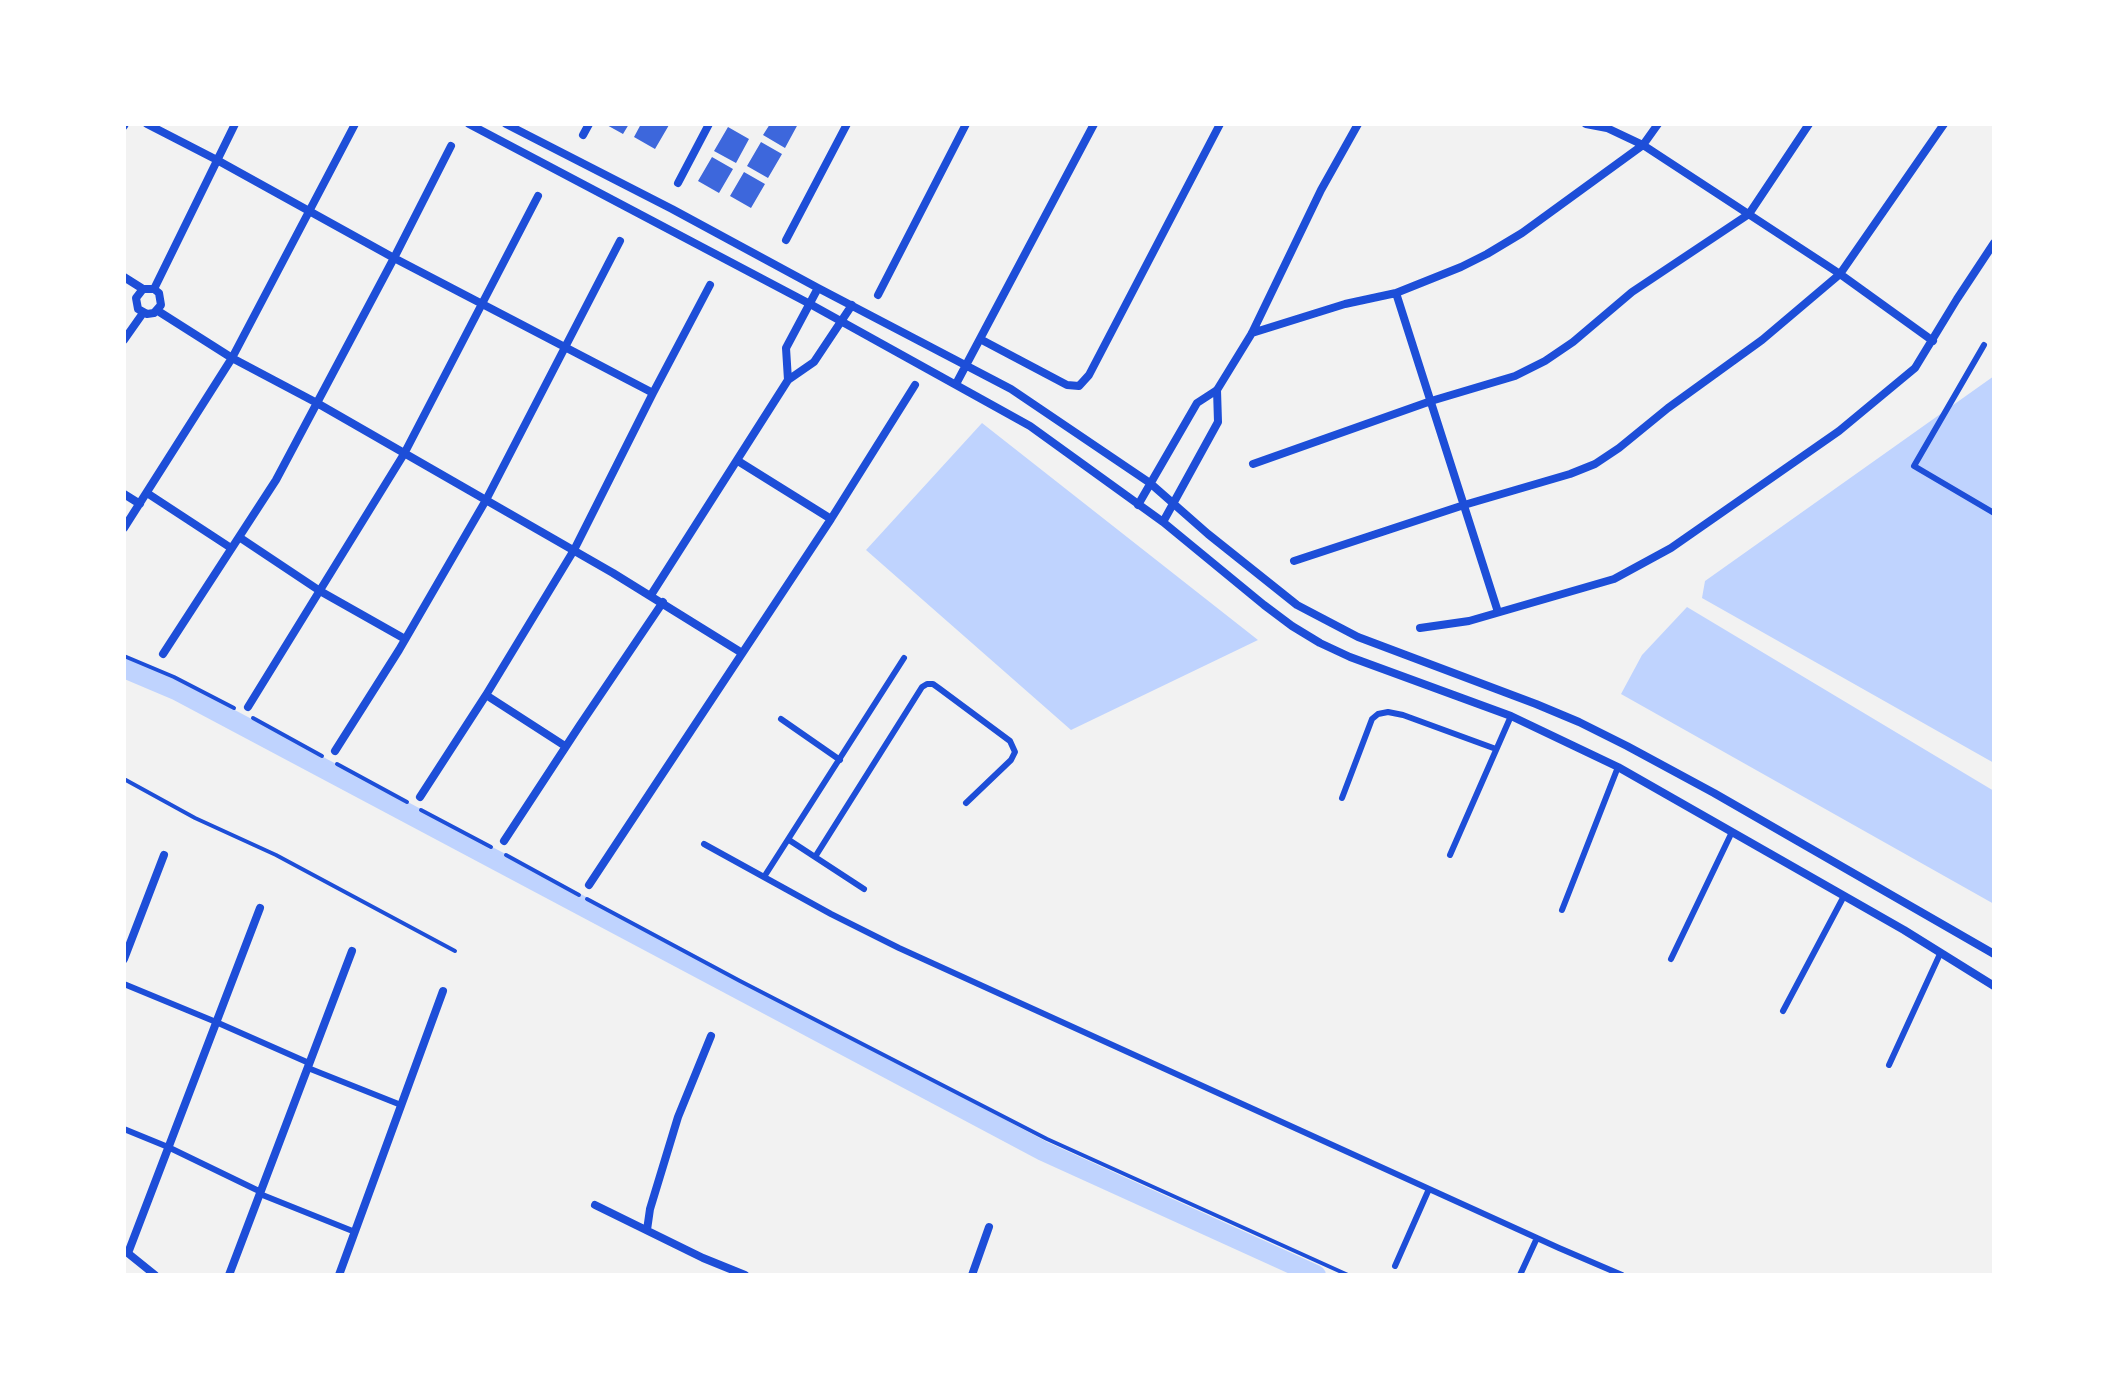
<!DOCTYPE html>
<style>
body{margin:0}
#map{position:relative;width:2118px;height:1399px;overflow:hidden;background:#f2f2f2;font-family:"Fira Sans Condensed",sans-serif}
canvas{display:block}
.frame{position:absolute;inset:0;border:126px solid #fff;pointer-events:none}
</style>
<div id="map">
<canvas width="2118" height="1399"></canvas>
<div class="frame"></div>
</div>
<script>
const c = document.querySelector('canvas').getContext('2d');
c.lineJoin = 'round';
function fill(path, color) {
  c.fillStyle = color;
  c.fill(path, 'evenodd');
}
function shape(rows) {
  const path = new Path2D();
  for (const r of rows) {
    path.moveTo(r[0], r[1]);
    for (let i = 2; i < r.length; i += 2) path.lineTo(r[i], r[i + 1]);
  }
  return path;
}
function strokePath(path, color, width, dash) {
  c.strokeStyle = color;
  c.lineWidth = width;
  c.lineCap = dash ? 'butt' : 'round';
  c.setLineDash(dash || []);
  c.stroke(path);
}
const water = shape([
 [1994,376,1994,763,1702,598,1705,581],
 [982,423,1258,640,1071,730,866,550],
 [1687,607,1994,791,1994,904,1621,694,1642,655]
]);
const canal = shape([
 [124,668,176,690,1043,1151,1316,1275]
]);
const building = shape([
 [605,124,629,124,623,134],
 [641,124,669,125,655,149,634,137],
 [770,124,798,124,785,148,763,135],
 [728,127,749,139,736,163,714,151],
 [761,142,782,154,768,178,747,166],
 [712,157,733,169,719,193,698,181],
 [744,172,765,184,751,208,730,196]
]);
const path = shape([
 [124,656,174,677,234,708],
 [253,718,322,756],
 [337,764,407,802],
 [124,779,195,818,276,855,455,951],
 [421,810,491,847],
 [506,855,579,895],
 [587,899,740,981,1047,1139,1348,1275]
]);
const service = shape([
 [1984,345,1914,466,1994,513],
 [781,719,840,760],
 [1342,798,1372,719,1378,714,1388,712,1403,715,1496,749],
 [789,840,864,889],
 [704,844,831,914,899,948,1559,1248,1622,1275],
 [1450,855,1511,716],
 [815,857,922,687,927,684,933,684,940,689,1010,741,1015,752,1011,760,966,803],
 [764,877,904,658],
 [1562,910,1618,767],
 [1671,959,1732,832],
 [124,984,216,1022,309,1063],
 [1783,1011,1844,896],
 [1889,1065,1940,954],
 [308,1068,401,1105],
 [124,1129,168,1147,261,1192],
 [260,1194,355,1232],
 [1395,1266,1429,1189],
 [1520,1275,1537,1238]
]);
const minor = shape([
 [147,124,217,160,394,258,653,393],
 [469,124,810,304,1030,426,1163,522,1264,605,1292,626,1320,643,1350,657,1511,716,1618,767,1904,930,1994,986],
 [506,124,672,209,818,288,1011,389,1150,483,1208,534,1297,605,1358,637,1536,704,1579,722,1627,746,1714,793,1994,954],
 [1586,124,1607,128,1643,145,1840,274,1933,341],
 [124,126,125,124],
 [583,135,589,124],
 [678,183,709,124],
 [786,240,847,124],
 [124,277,143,289,154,289,159,293,161,305,154,313,147,314,138,309,136,298,143,289],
 [154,289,235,124],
 [1396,293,1498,612],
 [878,295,966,124],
 [158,311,232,358,317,403,613,573,742,653],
 [1252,333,1345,304,1396,293,1461,267,1487,254,1522,233,1643,145,1658,124],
 [980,339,1067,385,1079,386,1089,375,1220,124],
 [124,340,143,313],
 [788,380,786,348,818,288],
 [956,384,1094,124],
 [738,461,831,519],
 [1253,464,1431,401,1515,376,1545,361,1573,342,1632,292,1749,214,1809,124],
 [147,493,231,548],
 [124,494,140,504],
 [1138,505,1197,403,1217,390,1252,333,1321,190,1358,124],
 [1163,522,1218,422,1217,390],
 [124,528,232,358,355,124],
 [239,537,320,591,405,639],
 [1294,561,1464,505,1570,474,1595,464,1619,448,1668,408,1762,340,1840,274,1944,124],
 [651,595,788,380,814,362,852,305],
 [1420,628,1469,621,1614,579,1671,548,1839,431,1915,368,1957,299,1994,243],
 [163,654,276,480,394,258,451,146],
 [486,695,565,746],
 [248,707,404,454,538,196],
 [335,751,399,650,486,500,620,241],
 [420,797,486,695,574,550,653,393,710,285],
 [504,841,580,725,663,602],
 [589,885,831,519,915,385],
 [124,959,164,855],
 [595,1205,703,1258,745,1275],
 [647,1230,650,1209,678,1117,711,1036],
 [124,1250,155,1275],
 [128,1253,260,908],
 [229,1275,352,951],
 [339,1275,443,991],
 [972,1275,989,1227]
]);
fill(water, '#bfd3fe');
strokePath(canal, '#bfd3fe', 20);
fill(building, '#3d67dc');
strokePath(path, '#1d4ed8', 4);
strokePath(service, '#1d4ed8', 6);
strokePath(minor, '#1d4ed8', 8);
</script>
